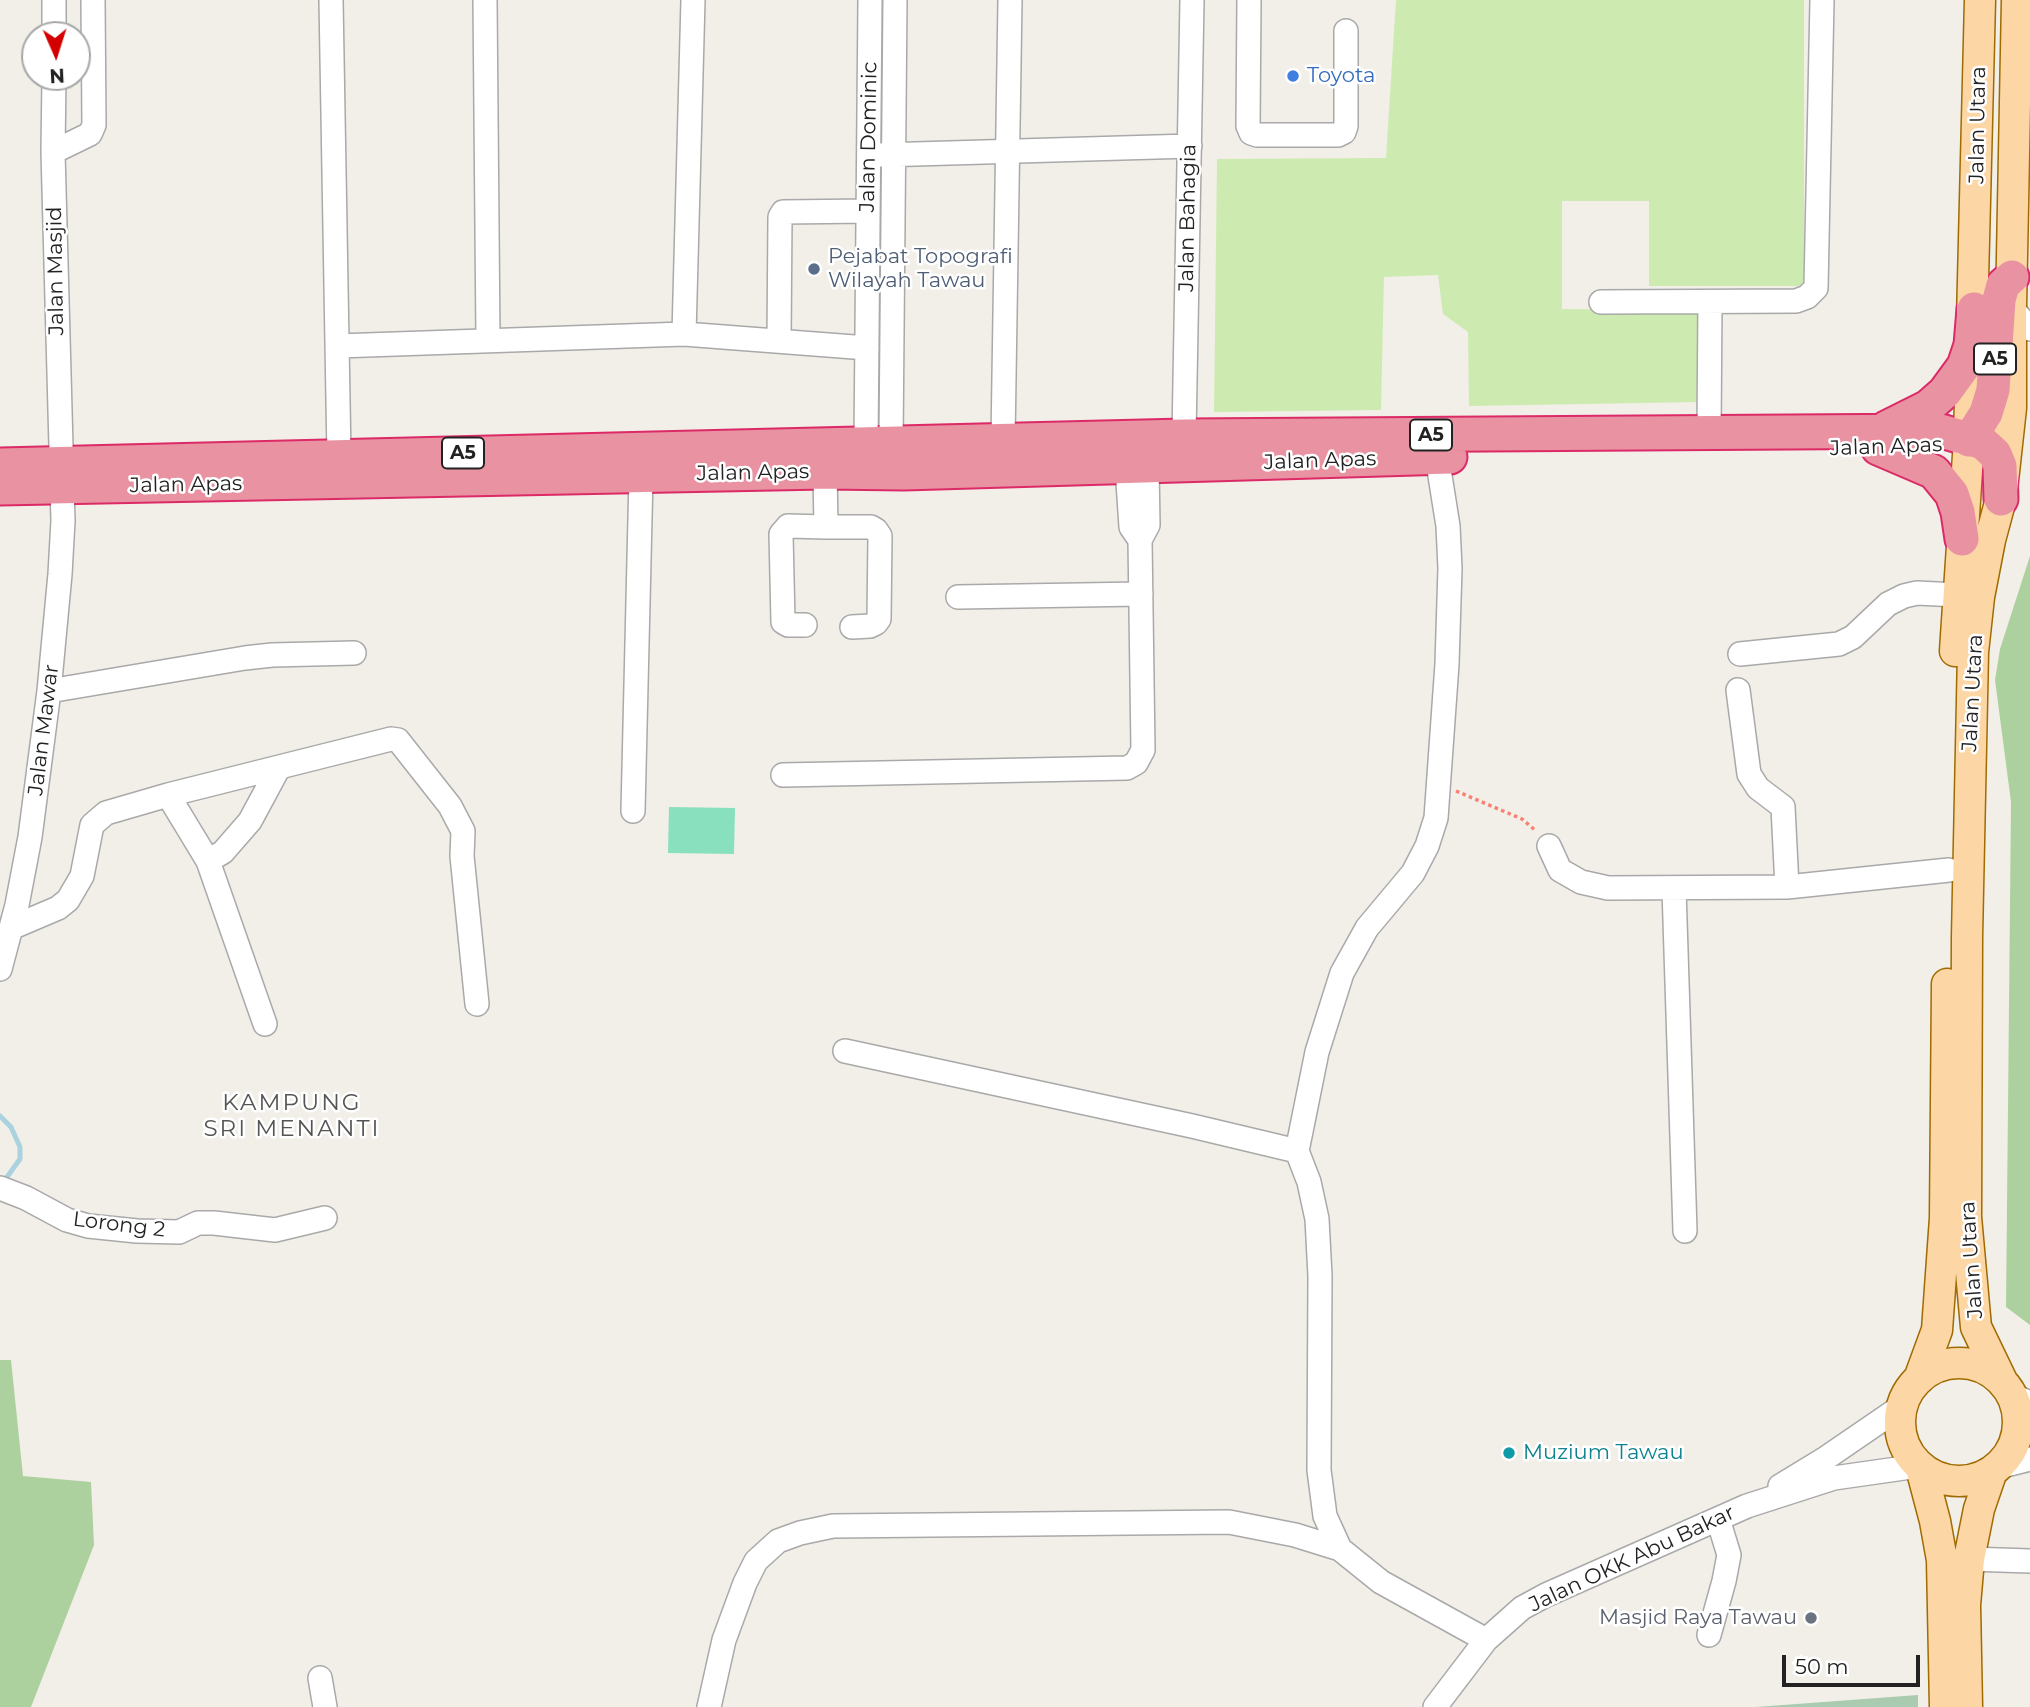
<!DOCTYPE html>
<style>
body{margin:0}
#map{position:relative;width:2030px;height:1707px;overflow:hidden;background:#f2efe9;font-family:Montserrat,sans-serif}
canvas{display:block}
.north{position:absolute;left:21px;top:21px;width:70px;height:70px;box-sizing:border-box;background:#fff;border:2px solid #a7a7a7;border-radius:50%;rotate:177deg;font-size:19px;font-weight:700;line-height:28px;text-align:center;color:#222}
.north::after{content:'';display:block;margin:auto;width:24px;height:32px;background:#d40000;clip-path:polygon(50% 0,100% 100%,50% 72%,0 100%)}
.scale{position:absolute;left:1782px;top:1655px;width:138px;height:32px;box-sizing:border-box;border:4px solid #222;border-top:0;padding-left:9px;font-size:21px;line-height:24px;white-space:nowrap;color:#222;-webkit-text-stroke:5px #fff;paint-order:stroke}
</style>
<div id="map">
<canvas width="2030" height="1707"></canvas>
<div class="north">N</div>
<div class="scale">50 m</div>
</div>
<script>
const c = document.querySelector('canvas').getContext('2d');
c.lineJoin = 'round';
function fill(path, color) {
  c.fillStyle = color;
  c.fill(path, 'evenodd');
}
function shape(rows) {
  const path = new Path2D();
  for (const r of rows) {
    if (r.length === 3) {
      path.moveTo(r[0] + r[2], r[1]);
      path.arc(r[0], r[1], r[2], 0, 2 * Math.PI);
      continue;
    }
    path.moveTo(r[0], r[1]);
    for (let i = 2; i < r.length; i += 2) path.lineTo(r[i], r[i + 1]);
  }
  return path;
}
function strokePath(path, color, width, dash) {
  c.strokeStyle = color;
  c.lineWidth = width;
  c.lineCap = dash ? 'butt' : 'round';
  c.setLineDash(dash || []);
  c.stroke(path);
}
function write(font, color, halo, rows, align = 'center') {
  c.font = font + ' Montserrat,sans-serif';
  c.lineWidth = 5;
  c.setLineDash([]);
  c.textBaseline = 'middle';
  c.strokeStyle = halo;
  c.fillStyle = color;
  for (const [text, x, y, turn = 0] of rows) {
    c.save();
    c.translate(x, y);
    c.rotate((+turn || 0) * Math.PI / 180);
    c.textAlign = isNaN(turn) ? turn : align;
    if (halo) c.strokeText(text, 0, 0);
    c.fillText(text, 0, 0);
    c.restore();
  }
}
const grass = shape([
 [1396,0,1804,0,1804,286,1649,286,1649,201,1562,201,1562,309,1700,310,1700,402,1469,406,1468,332,1443,314,1438,275,1384,277,1381,410,1214,412,1217,159,1386,158]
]);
const forest = shape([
 [2030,556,2030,1325,2006,1307,2011,802,1995,680,2000,649],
 [0,1360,11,1360,23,1476,91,1482,94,1545,31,1707,0,1707]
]);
const cemetery = shape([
 [1918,1695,1918,1707,1756,1707]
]);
const pitch = shape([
 [669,807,735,808,734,854,668,853]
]);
const stream = shape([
 [0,1116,11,1127,20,1147,20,1159,2,1184]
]);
const path = shape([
 [1456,791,1522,819,1536,831]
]);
const minor = shape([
 [331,0,339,457],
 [485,0,488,340],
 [1249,0,1248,126,1251,133,1257,135,1338,135,1344,132,1346,126,1346,31],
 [54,35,54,0],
 [53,152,90,134,94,125,93,0],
 [881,155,1190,146],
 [1601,302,1796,301,1807,297,1816,288,1822,0],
 [2011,307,2030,329],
 [684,334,693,0],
 [779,340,780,217,783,212,868,211],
 [338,346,684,334,867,348],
 [1709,433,1710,302],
 [1184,436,1192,0],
 [1003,440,1010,0],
 [891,442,895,0],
 [866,443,870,0],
 [1437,457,1448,526,1450,568,1447,664,1436,818,1427,846,1413,873,1367,928,1342,973,1317,1052,1297,1151,1309,1182,1317,1219,1320,1276,1319,1470,1325,1516,1340,1549,1381,1582,1486,1640],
 [1127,467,1131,527,1140,540],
 [825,472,826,527,871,527,876,530,880,536,879,619,876,623,870,626,852,627],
 [958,597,1141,594],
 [805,625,788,625,783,622,781,534,788,526,826,527],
 [1740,654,1839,644,1853,637,1888,604,1904,596,1917,593,1957,595],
 [1738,690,1749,774,1758,788,1783,807,1787,887],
 [49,691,245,658,272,655,354,653],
 [783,775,1127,768,1136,763,1143,750,1140,540,1148,525,1147,467],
 [168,795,208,861,265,1024],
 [633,811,641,476],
 [1549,846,1560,870,1581,882,1608,888,1787,887,1949,870],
 [208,861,223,852,250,821,278,769],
 [1674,889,1685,1231],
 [11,928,58,908,68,900,82,876,92,825,106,813,168,795,391,739,398,740,450,806,463,831,462,856,477,1004],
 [0,969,17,905,30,837,49,691,60,574,63,521,53,152,54,77],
 [845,1051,1192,1126,1297,1151],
 [0,1188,26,1198,67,1220,88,1226,137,1231,179,1232,198,1223,214,1223,275,1230,325,1218],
 [2012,1395,2030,1403],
 [1998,1467,2030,1459],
 [1780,1486,1826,1458,1902,1406],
 [1969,1559,2030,1561],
 [1709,1635,1724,1581,1729,1555,1718,1519],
 [320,1678,325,1707],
 [709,1707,724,1640,745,1583,756,1561,778,1541,800,1533,833,1526,1229,1522,1295,1535,1340,1549],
 [1435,1707,1486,1640,1522,1608,1546,1595,1747,1506,1834,1478,1918,1466]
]);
const major = shape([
 [1955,651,1969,440,1980,0],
 [1959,1422,59],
 [1919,1379,1937,1330,1945,1218,1947,984],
 [2003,1383,1976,1327,1966,1217,1967,937,1973,652,1979,597,1990,540,2001,499,2011,408,2011,307,2017,0],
 [1921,1468,1935,1521,1942,1560,1945,1707],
 [1967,1707,1965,1605,1969,1559,1979,1509,1992,1471]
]);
const highway = shape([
 [1886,428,1928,407,1945,392,1964,366,1971,345,1974,309],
 [1969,440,1986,413,1993,390,1999,300,2003,285,2012,277],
 [1878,448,1934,472,1952,494,1958,512,1962,539],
 [0,465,1184,436,1941,431,1983,443,1995,454,2000,466,2001,499],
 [0,488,825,472,904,473,1450,457]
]);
const markers = [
 [1293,76,7,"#3f7fe0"],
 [814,269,7,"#5c6f8a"],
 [1509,1453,7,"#0f9aa8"],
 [1811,1618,7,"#6b7280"]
];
const shields = [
 [1995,359,42],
 [1431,435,42],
 [463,453,42]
];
const shieldNames = [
 ["A5",1995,359],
 ["A5",1431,435],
 ["A5",463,453]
];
const shopNames = [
 ["Toyota",1307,76]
];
const streetNames = [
 ["Jalan Utara",1978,125,-89],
 ["Jalan Dominic",869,137,-89],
 ["Jalan Bahagia",1188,218,-89],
 ["Jalan Masjid",56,271,-91],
 ["Jalan Apas",1886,447,-2],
 ["Jalan Apas",1320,461,-2],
 ["Jalan Apas",753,473,-1],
 ["Jalan Apas",186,485,-1],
 ["Jalan Utara",1973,693,-87],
 ["Jalan Mawar",44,730,-83],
 ["Lorong 2",119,1225,7],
 ["Jalan Utara",1972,1260,-94],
 ["Jalan OKK Abu Bakar",1632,1559,-25]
];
const serviceNames = [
 ["Pejabat Topografi",828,257],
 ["Wilayah Tawau",828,281]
];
const cultureNames = [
 ["Muzium Tawau",1523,1453]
];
const worshipNames = [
 ["Masjid Raya Tawau",1797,1618]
];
const neighbourhoodNames = [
 ["KAMPUNG",292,1103],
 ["SRI MENANTI",292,1129]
];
fill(grass, '#cdebb0');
fill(forest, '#add19e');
fill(cemetery, '#aacbaf');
fill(pitch, '#88e0be');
strokePath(stream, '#aad3df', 5);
strokePath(minor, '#a9a9a9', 26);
strokePath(major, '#a06b00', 33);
strokePath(highway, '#dc2a67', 37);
strokePath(path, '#fa8072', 3.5, [3.5, 3.5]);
strokePath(minor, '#fff', 23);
strokePath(major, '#fcd6a4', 30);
strokePath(highway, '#e892a2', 33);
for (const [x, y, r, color] of markers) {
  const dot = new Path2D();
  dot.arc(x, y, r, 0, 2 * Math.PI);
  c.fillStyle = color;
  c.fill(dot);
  strokePath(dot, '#fff', 2.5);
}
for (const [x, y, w] of shields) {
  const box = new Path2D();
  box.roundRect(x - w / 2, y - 15.5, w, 31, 5);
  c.fillStyle = '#fff';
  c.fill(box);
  strokePath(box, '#222', 2);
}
write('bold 19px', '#222', null, shieldNames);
write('21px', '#366cbe', '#fff', shopNames, 'left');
write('21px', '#222', '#fff', streetNames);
write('21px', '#4e5e75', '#fff', serviceNames, 'left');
write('21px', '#0d838f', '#fff', cultureNames, 'left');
write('21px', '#5b616d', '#fff', worshipNames, 'right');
c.letterSpacing = '2px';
write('23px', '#555', '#fff', neighbourhoodNames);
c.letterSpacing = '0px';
</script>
